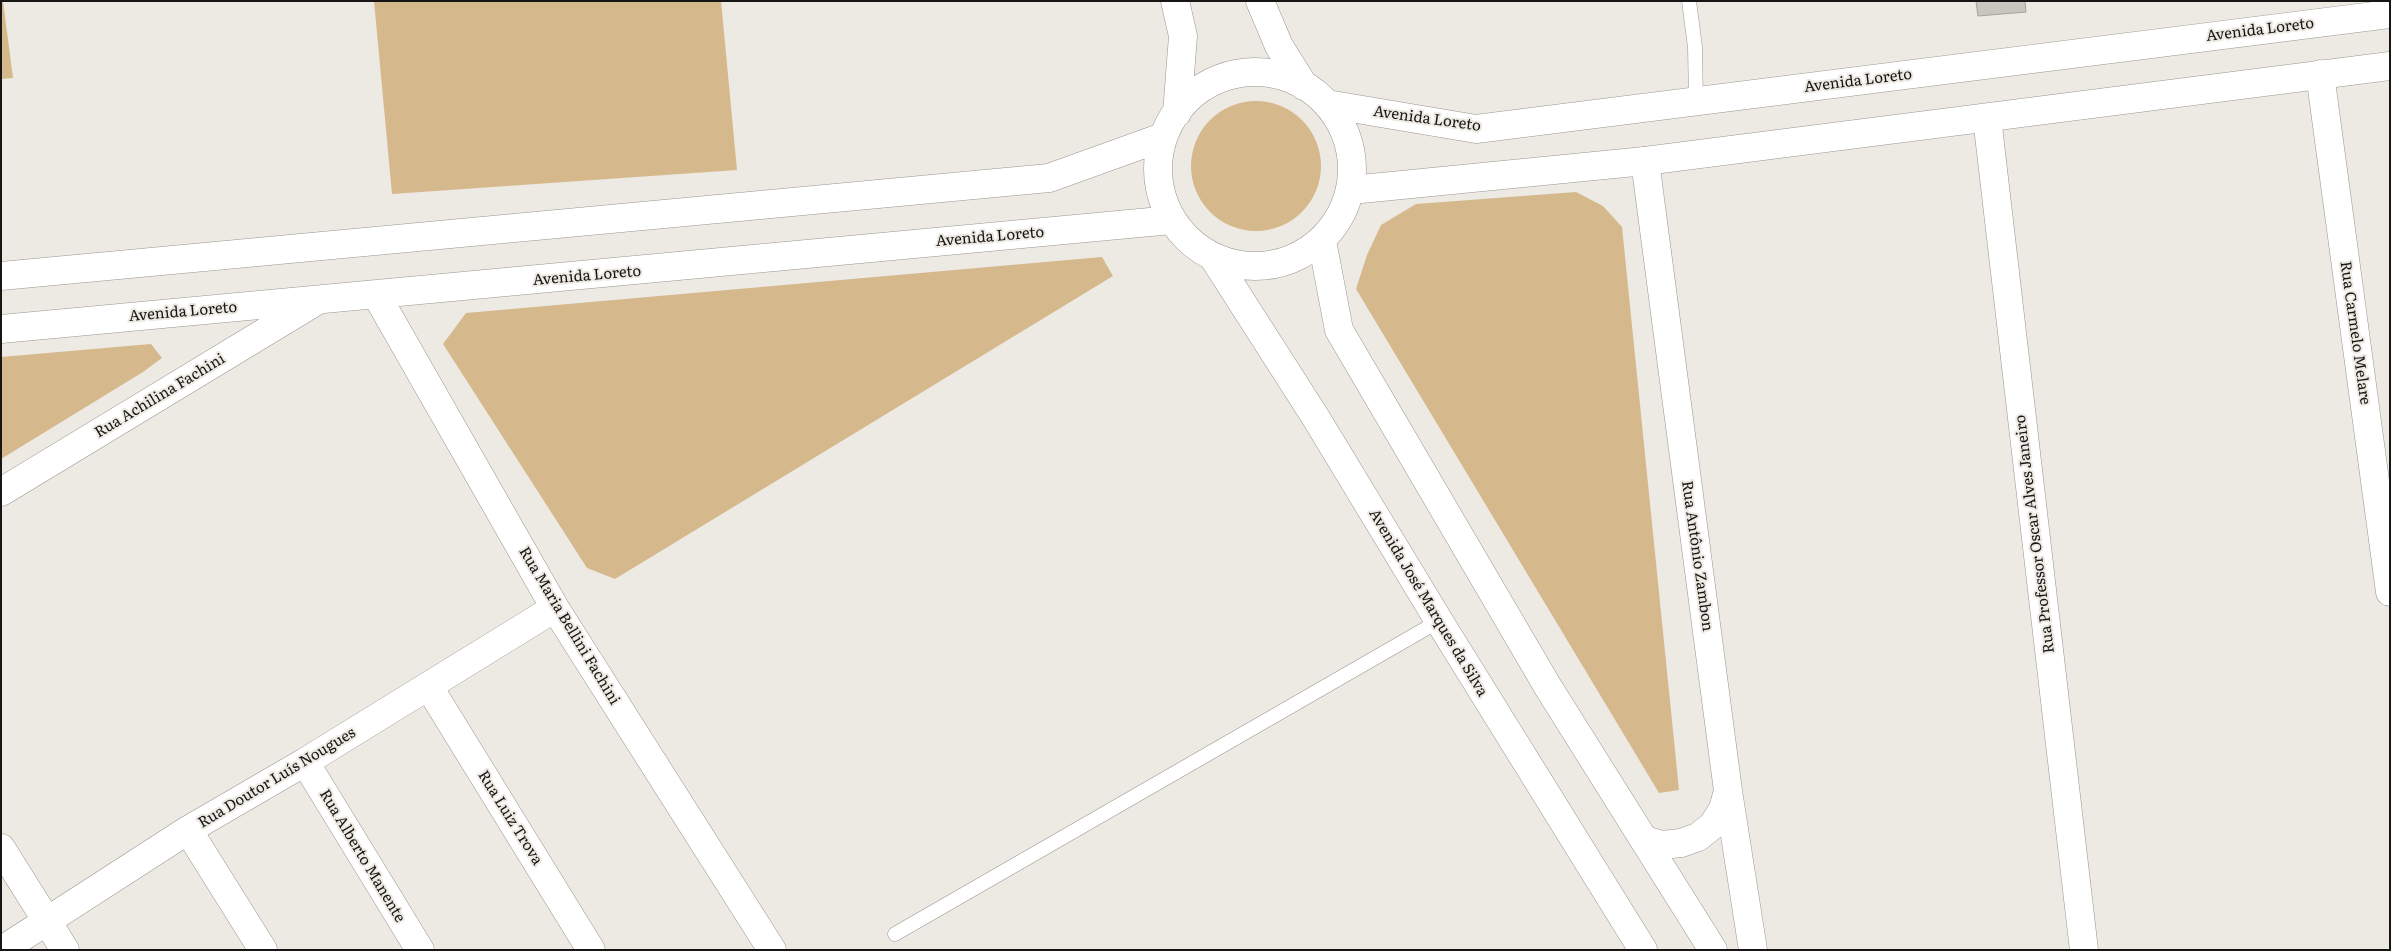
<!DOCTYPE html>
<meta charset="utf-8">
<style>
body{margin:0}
#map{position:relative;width:2391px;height:951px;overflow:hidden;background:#ede9e3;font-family:Literata,serif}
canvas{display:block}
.frame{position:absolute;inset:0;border:2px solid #171614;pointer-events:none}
</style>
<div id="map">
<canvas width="2391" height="951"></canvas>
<div class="frame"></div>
</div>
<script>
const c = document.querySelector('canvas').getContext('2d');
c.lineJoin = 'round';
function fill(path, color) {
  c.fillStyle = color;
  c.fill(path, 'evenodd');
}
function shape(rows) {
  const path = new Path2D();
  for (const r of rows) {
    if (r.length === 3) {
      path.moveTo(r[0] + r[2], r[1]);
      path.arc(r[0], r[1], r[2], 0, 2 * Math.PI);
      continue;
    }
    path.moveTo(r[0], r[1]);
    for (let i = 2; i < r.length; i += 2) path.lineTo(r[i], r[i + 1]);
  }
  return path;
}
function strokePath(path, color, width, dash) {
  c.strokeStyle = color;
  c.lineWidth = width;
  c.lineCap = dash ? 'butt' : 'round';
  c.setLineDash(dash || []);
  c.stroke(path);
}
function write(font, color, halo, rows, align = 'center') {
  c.font = font + ' Literata,serif';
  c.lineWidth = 4;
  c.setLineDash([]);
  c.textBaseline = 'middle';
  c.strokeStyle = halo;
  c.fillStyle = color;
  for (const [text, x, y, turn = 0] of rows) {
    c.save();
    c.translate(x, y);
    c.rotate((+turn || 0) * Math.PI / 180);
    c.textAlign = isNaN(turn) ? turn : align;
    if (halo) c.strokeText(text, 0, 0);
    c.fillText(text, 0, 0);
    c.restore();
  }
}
const green = shape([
 [1,1,3,1,13,78,1,79],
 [374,1,721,1,737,170,392,194],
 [1256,166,65],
 [1576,192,1603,206,1622,227,1679,790,1659,793,1356,289,1367,255,1381,225,1416,204],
 [1102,257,1113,276,615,579,587,568,443,344,466,313],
 [151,344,162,358,143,372,1,459,1,357]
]);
const building = shape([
 [1976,1,2025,1,2026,12,1978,16,1976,1]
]);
const service = shape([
 [1689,1,1695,47,1696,102],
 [895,934,1439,621]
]);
const minor = shape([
 [2320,74,2390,592],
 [1987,118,2084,950],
 [1645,161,1728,791,1753,950],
 [377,296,555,608,772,950],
 [1,492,318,300],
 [429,687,591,950],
 [305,762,420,950],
 [188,830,263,950],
 [1644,840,1662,845,1681,843,1698,837,1713,825,1723,809,1728,791],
 [1,848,65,950],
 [2,950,188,830,305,762,555,608]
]);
const tertiary = shape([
 [1175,1,1183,36,1177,113],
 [1260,1,1279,46,1304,86],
 [1255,169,97],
 [1327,104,1476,129,2390,14],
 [1351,190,1645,161,2390,66],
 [1322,241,1339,330,1548,687,1713,950],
 [1213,257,1316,418,1439,621,1643,950],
 [1,276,1049,178,1163,137],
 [1,329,1172,220]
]);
const streetNames = [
 ["Avenida Loreto",2260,30,-7],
 ["Avenida Loreto",1858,81,-7],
 ["Avenida Loreto",1427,119,8],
 ["Avenida Loreto",990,237,-5],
 ["Avenida Loreto",587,276,-5],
 ["Avenida Loreto",183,312,-5],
 ["Rua Carmelo Melare",2355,333,82],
 ["Rua Achilina Fachini",160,396,-31],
 ["Rua Professor Oscar Alves Janeiro",2035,534,-97],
 ["Rua Antônio Zambon",1697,556,82],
 ["Avenida José Marques da Silva",1428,603,59],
 ["Rua Maria Bellini Fachini",569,626,59],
 ["Rua Doutor Luís Nougues",277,778,-31],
 ["Rua Luiz Trova",510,818,58],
 ["Rua Alberto Manente",362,856,59]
];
fill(green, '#d5b98d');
fill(building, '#c9c5bf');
strokePath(building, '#a4a09a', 1);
strokePath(service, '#9a9690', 15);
strokePath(minor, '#9a9690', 29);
strokePath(tertiary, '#9a9690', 29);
strokePath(service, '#fff', 14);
strokePath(minor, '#fff', 28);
strokePath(tertiary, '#fff', 28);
write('15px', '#171614', '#ede9e3', streetNames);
</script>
